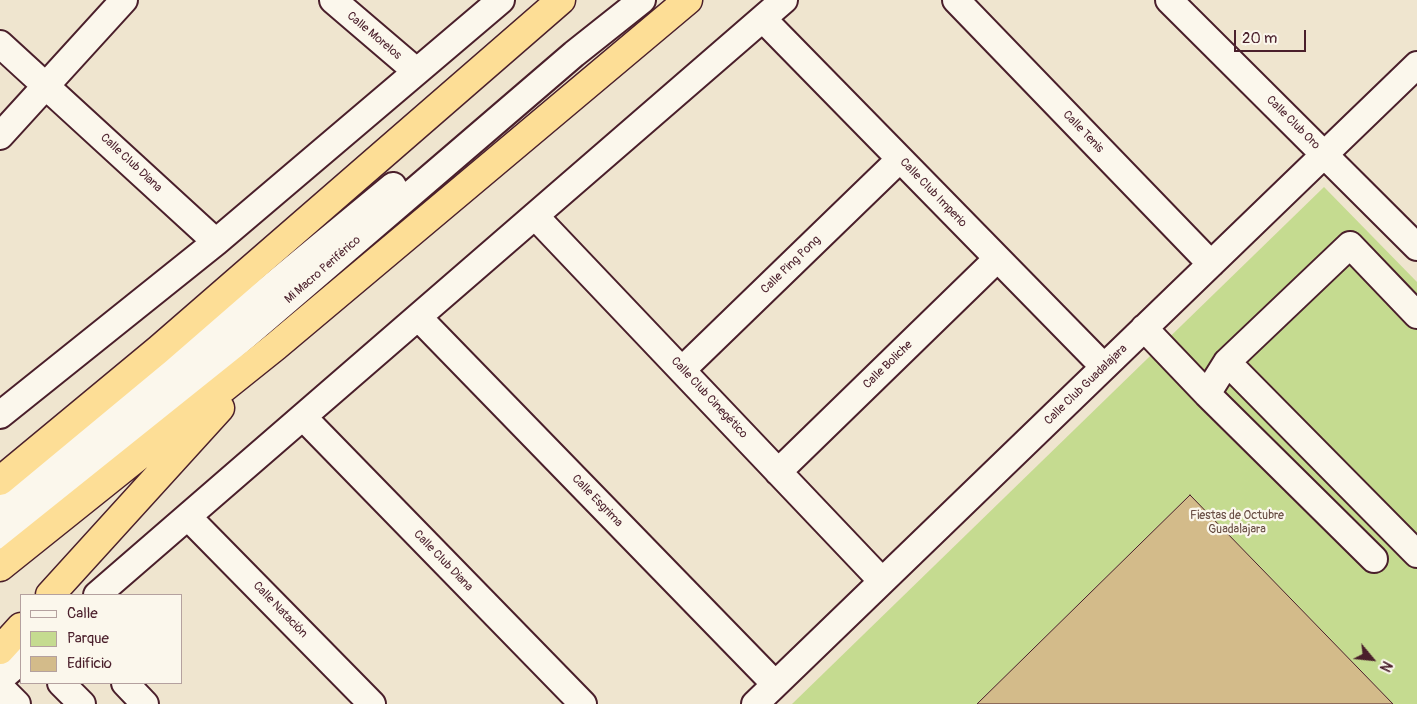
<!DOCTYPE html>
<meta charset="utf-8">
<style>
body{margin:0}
#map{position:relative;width:1417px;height:704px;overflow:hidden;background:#efe5cf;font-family:Pangolin,sans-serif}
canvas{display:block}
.legend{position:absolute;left:20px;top:594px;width:162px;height:90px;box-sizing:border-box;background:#fbf7ec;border:1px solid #b4a19f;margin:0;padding:6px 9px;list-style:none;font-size:15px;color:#4a1f2b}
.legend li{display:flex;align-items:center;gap:10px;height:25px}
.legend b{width:25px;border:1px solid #b4a19f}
.north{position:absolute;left:1347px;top:634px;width:50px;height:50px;-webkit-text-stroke:4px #fbf7ec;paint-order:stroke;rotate:118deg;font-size:14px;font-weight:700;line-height:20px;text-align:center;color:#4a1f2b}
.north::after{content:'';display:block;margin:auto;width:18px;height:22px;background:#4a1f2b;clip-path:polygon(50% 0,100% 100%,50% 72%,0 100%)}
.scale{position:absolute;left:1234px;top:30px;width:72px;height:22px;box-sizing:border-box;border:2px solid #4a1f2b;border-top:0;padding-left:6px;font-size:15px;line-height:18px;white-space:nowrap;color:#4a1f2b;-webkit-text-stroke:4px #fbf7ec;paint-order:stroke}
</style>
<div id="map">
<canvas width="1417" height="704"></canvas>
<ul class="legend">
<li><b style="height:6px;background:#fbf7ec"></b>Calle</li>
<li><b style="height:14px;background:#c5db90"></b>Parque</li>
<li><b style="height:14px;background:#d3bb8a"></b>Edificio</li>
</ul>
<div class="north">N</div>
<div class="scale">20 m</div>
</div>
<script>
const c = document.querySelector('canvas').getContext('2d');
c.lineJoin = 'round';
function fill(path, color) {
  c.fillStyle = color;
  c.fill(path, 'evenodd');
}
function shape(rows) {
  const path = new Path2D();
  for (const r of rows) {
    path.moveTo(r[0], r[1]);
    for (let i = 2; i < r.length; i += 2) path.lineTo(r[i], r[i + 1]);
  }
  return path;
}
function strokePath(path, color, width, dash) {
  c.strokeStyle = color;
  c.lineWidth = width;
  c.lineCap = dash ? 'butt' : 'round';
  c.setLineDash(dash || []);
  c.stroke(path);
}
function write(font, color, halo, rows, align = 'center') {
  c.font = font + ' Pangolin,sans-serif';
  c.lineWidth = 4.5;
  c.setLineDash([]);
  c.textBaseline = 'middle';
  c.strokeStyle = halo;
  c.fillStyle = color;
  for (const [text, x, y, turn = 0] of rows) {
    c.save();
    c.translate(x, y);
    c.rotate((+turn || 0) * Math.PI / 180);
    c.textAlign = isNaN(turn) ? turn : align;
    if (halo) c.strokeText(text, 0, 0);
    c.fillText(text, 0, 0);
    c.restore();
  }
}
const green = shape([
 [1324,187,1417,282,1417,704,792,704]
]);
const building = shape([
 [1190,495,1393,704,977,704,1190,495]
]);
const minor = shape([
 [333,0,416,71],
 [956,0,1211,264],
 [1169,0,1417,247],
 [763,19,1104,367],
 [0,44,216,242],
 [0,136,124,0],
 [535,216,882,581],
 [418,317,775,684],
 [1144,328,1207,394,1374,559],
 [1227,362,1417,554],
 [682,370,900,159],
 [1207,394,1227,362,1350,245,1417,315],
 [0,415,216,242,501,0],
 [303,417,583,704],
 [778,472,997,259],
 [0,511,393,186],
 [188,517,372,704],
 [0,536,227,352,574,54,642,0],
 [97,595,784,0],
 [0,679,21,661],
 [61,683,82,704],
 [125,683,145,704],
 [0,687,17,704],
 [755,704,1417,65]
]);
const highway = shape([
 [0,481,158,350,561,0],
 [0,567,276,346,688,0],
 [50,595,220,408],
 [0,650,21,627]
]);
const streetNames = [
 ["Calle Morelos",374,36,40],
 ["Calle Club Oro",1293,123,45],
 ["Calle Tenis",1083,132,46],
 ["Calle Club Diana",131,163,43],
 ["Calle Club Imperio",933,193,46],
 ["Calle Ping Pong",791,265,-44],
 ["Mi Macro Periférico",323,270,-41],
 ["Calle Boliche",888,365,-44],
 ["Calle Club Guadalajara",1086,385,-44],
 ["Calle Club Cinegético",709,398,47],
 ["Calle Esgrima",597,501,46],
 ["Calle Club Diana",443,561,46],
 ["Calle Natación",280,610,46]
];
const parkNames = [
 ["Fiestas de Octubre",1237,516],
 ["Guadalajara",1237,530]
];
fill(green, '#c5db90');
fill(building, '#d3bb8a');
strokePath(building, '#4a1f2b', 1);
strokePath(minor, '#4a1f2b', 30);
strokePath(highway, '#4a1f2b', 31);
strokePath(minor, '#fbf7ec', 26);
strokePath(highway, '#fdde96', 28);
write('12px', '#4a1f2b', '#fbf7ec', streetNames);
write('12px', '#694e44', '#fbf7ec', parkNames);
</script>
